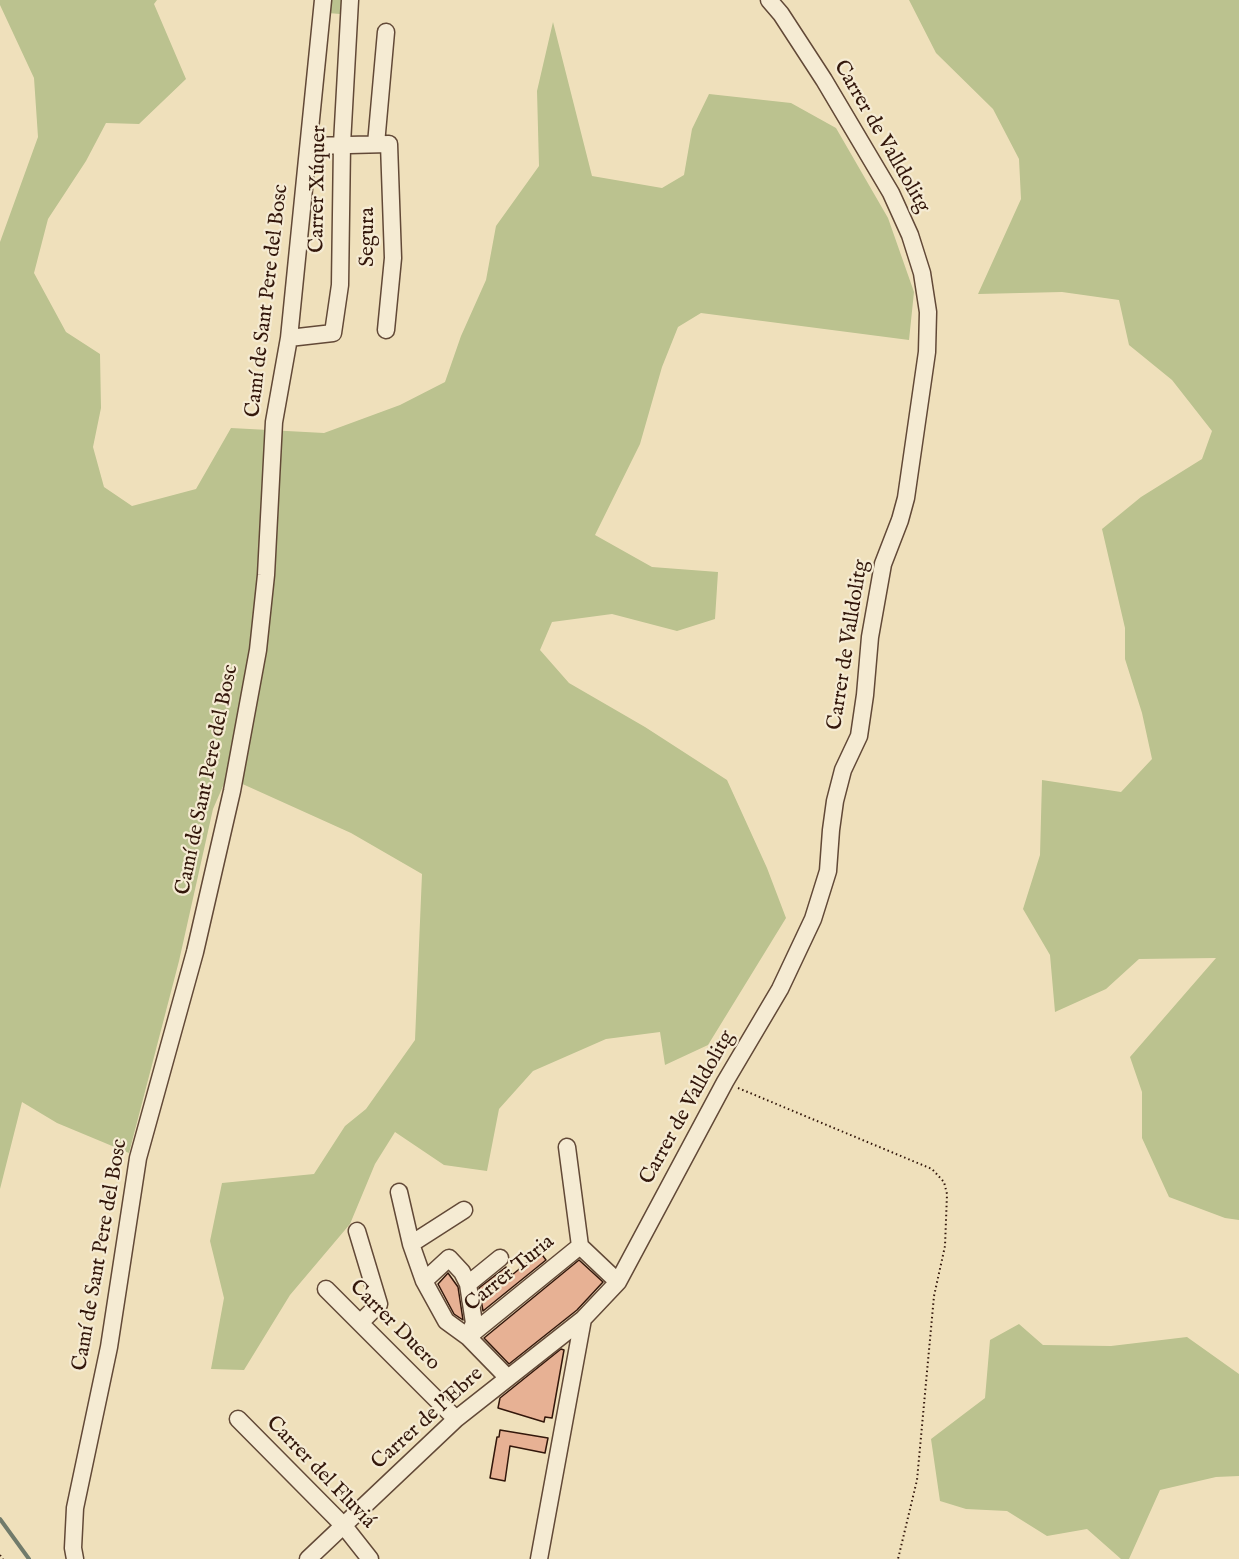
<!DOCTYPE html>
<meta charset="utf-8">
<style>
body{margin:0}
canvas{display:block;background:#efe0bb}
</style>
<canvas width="1239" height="1559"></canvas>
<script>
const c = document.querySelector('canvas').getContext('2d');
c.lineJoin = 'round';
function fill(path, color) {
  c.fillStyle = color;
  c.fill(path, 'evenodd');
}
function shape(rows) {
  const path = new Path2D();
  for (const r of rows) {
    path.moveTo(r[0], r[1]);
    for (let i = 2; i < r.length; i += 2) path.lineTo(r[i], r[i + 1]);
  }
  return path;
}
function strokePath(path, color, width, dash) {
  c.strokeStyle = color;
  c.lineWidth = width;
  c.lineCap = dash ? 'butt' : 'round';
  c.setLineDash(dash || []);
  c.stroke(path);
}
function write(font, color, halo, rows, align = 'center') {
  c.font = font + ' "IM FELL English",serif';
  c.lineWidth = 4.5;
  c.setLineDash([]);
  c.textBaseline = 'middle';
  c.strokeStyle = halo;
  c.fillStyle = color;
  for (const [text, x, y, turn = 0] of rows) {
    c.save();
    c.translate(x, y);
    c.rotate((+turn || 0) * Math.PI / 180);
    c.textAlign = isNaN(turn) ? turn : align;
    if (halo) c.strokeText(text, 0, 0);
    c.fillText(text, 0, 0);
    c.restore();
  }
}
const green = shape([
 [0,0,157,0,154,4,186,79,139,124,106,123,86,161,48,219,34,273,66,332,100,354,101,408,93,447,104,487,132,506,196,489,231,428,324,433,400,405,445,382,461,336,486,280,496,226,539,166,537,91,553,22,592,176,662,188,684,175,692,129,709,94,791,103,836,128,888,218,914,292,909,340,701,313,678,327,662,367,640,444,595,535,652,567,718,572,715,619,677,631,612,614,552,622,540,650,569,683,645,727,727,780,767,868,786,918,708,1045,665,1065,660,1032,606,1039,533,1071,499,1109,487,1171,444,1165,395,1132,375,1164,350,1224,290,1295,244,1370,211,1369,224,1298,210,1241,222,1183,314,1174,345,1126,366,1109,415,1040,422,874,351,833,227,777,213,809,179,961,129,1153,57,1123,22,1102,0,1189,0,242,38,137,34,78,0,5],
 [326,0,345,0,344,12,340,14,328,13],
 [909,0,1239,0,1239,1220,1225,1218,1169,1197,1142,1138,1142,1092,1130,1057,1216,958,1139,959,1106,989,1055,1012,1050,955,1023,909,1040,855,1042,780,1121,792,1152,759,1142,713,1125,659,1125,628,1102,529,1141,497,1202,459,1212,431,1172,380,1129,345,1119,300,1062,292,978,294,1021,199,1019,159,993,109,936,53],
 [1019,1324,1043,1345,1111,1346,1187,1337,1239,1374,1239,1476,1216,1477,1160,1490,1129,1559,1121,1559,1087,1529,1047,1536,1007,1511,966,1509,940,1501,931,1439,985,1398,990,1340]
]);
const stream = shape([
 [0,1519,29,1559]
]);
const building = shape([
 [540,1252,546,1260,483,1311,479,1288,506,1267,512,1275,540,1252],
 [579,1260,603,1282,577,1310,509,1364,484,1338,579,1260],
 [448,1273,458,1287,463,1320,454,1314,438,1284,448,1273],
 [561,1349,564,1350,552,1418,545,1417,544,1422,498,1408,500,1398,561,1349],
 [500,1430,548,1438,545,1453,510,1446,505,1481,490,1478,497,1437,499,1437,500,1430]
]);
const path = shape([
 [738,1088,932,1169,944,1182,947,1194,945,1246,934,1296,917,1480,898,1559],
 [0,1555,3,1559]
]);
const street = shape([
 [376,144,386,32],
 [309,146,389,144,393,258,386,330],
 [289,338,333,333,340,285,342,144,350,0],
 [567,1147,580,1246,618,1282],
 [399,1192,411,1244,424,1281,446,1321,468,1337,508,1378],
 [357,1231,379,1304,360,1323],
 [411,1244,464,1210],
 [424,1281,449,1258,462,1272,468,1284,474,1323,468,1337],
 [468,1284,500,1258],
 [326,1289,456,1419],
 [468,1337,580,1246],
 [238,1419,344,1526,370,1559],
 [75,1559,73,1548,75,1508,109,1347,138,1158,195,952,232,791,258,650,266,575,274,422,289,338,323,0],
 [308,1559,456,1419,583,1319],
 [539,1559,583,1319,618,1282,725,1082,780,989,813,919,828,871,831,830,835,801,843,770,859,736,865,695,870,637,883,564,900,520,906,498,927,352,928,312,922,273,910,235,891,193,824,80,781,14,769,0]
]);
const streetNames = [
 ["Carrer de Valldolitg",881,137,60],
 ["Carrer Xúquer",319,189,-89],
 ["Segura",369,237,-90],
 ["Camí de Sant Pere del Bosc",268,301,-83],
 ["Carrer de Valldolitg",849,645,-81],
 ["Camí de Sant Pere del Bosc",208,780,-78],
 ["Carrer de Valldolitg",688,1108,-61],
 ["Camí de Sant Pere del Bosc",101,1255,-80],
 ["Carrer Turia",510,1274,-39],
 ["Carrer Duero",394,1326,45],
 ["Carrer de l'Ebre",428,1419,-42],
 ["Carrer del Fluviá",320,1473,46]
];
fill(green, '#bbc28f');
strokePath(stream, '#717b6b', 4);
fill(building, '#e7b194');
strokePath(building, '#33170b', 1.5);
strokePath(street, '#624937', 19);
strokePath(path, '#33170b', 2, [1.5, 3]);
strokePath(street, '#f5ebd3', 16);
write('21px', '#33170b', '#f5ebd3', streetNames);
</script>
